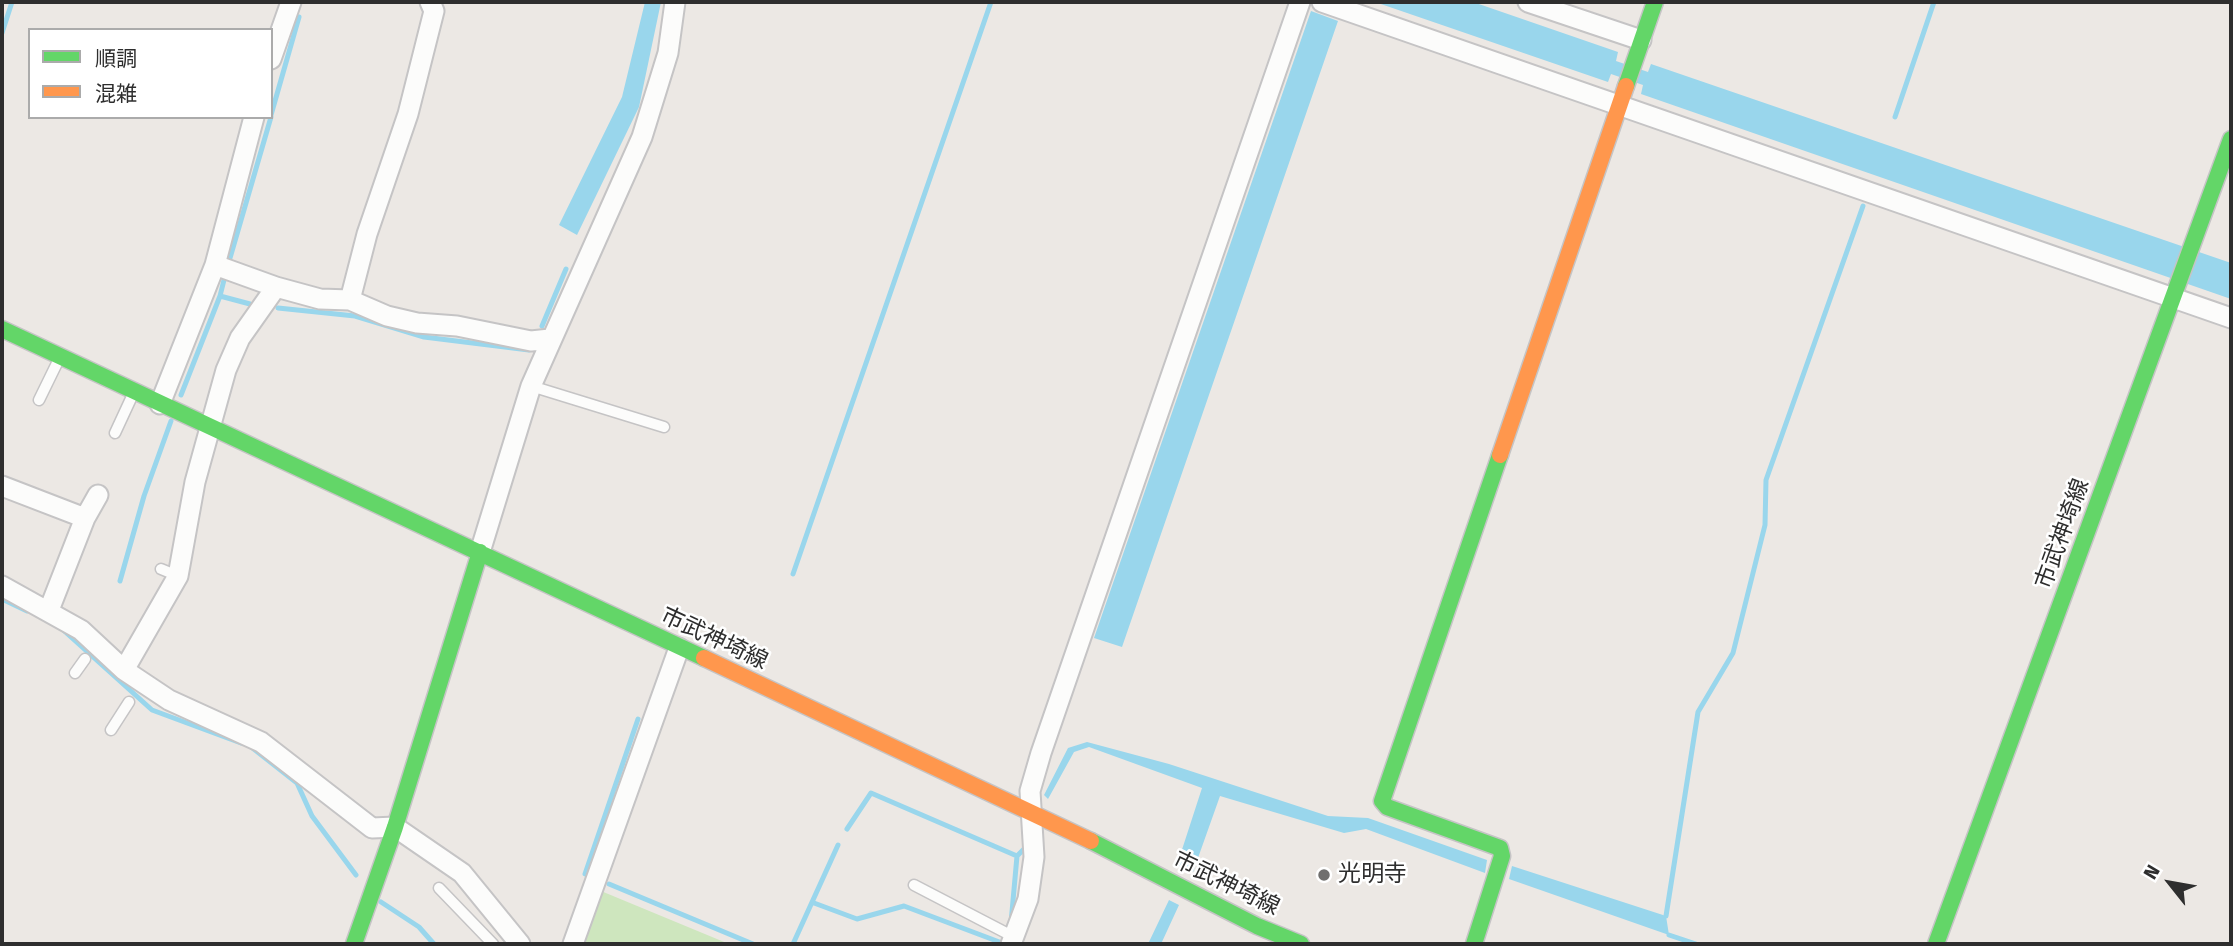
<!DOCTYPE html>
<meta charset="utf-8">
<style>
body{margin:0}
#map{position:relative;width:2233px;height:946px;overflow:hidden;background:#ece8e4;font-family:"Fira Sans","Noto Sans JP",sans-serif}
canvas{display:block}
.frame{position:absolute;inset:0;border:4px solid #2e2e2e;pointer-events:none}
.legend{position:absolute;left:28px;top:28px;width:245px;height:91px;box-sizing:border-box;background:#fff;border:2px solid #ababab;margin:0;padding:9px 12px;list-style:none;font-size:21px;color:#2e2e2e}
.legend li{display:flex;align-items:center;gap:14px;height:35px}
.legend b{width:35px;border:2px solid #ababab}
.north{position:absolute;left:2135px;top:848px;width:70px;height:70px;-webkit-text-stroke:5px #fff;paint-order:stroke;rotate:301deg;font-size:19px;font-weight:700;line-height:28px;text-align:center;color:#2e2e2e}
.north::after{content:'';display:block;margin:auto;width:24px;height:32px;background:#2e2e2e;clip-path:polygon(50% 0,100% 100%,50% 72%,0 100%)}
</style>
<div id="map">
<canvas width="2233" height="946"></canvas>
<div class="frame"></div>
<ul class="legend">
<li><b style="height:9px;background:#63d668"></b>順調</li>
<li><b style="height:9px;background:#ff974d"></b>混雑</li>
</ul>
<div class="north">N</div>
</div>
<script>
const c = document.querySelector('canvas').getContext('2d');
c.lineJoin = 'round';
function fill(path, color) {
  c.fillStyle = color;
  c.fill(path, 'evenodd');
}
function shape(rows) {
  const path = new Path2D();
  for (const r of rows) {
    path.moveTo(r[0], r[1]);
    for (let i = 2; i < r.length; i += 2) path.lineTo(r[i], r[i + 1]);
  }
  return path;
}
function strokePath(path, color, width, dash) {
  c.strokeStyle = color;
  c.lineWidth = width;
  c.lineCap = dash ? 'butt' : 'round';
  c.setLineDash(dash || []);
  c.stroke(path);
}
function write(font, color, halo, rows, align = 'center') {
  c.font = font + ' "Fira Sans","Noto Sans JP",sans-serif';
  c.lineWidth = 5;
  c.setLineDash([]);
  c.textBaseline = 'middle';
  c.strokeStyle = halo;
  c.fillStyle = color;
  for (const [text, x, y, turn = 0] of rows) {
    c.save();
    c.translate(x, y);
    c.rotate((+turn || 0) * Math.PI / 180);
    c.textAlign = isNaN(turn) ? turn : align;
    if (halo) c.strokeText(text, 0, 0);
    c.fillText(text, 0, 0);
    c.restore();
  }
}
const green = shape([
 [601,891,729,944,581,944]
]);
const water = shape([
 [645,2,661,2,639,107,577,235,559,225,622,97],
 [1375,2,1473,2,1618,52,1616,61,1648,72,1651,64,2231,263,2231,299,1641,94,1643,85,1611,74,1608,82],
 [1311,11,1338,21,1122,647,1094,638],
 [1087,742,1169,764,1328,816,1368,818,1487,860,1485,873,1366,829,1344,833,1220,796,1193,872,1177,865,1202,788,1089,747,1074,752,1048,799,1044,795,1068,748],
 [1512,866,1666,916,1669,935,1509,879],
 [1169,900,1179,905,1161,944,1148,944]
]);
const stream = shape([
 [2,33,12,2],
 [271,115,299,17],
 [1895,117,1934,2],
 [230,258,271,117],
 [220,296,224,280],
 [278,308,355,316,424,337,529,350],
 [542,326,566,269],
 [181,395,220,296,250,304],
 [793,574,991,2],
 [120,581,144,496,171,421],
 [2,599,27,611],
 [61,628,152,710,241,743],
 [250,746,297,783,312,816,356,875],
 [847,829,871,793,1017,856,1024,849],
 [585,874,638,719],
 [609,884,753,944],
 [381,902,419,927,434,944],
 [814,903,857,919,904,906,1002,943],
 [1666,916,1698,712,1733,653,1765,525,1766,480,1863,206],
 [1011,923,1017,856],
 [1669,935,1696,944],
 [793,944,838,845]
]);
const lane = shape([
 [531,386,664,427],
 [39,400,60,357],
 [115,433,134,392],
 [161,569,178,576],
 [75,673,85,659],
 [111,730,129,702],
 [914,885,1014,937],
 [439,888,493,944]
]);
const street = shape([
 [1322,2,2231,318],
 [1528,2,1641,40],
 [271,59,291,2],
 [215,265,276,287,320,299,350,300,387,316,417,323,457,326,531,341,550,339],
 [350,300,367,234,408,114,434,11,430,2],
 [160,404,215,265,254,117],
 [2,486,85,518,49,610],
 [85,518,98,495],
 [480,552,531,386,642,137,668,53,675,2],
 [2,586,81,630,124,670,169,700,261,742,372,828,395,827,462,873,520,944],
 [124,670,178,576,195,482,226,370,240,338,276,287],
 [573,944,679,648],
 [1011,944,1028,899,1034,857,1030,791,1041,753,1300,2]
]);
const fast = shape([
 [1626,86,1655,2],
 [2,329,704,658],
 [1091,841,1257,926,1301,944],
 [354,944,395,827,480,552],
 [1474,944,1502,856,1500,848,1387,807,1382,801,1500,455],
 [1936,944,2231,139]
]);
const slow = shape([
 [1500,455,1626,86],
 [704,658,1091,841]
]);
const markers = [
 [1324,875,7,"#706f6e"]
];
const streetNames = [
 ["市武神埼線",2063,534,-70],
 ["市武神埼線",714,639,25],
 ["市武神埼線",1226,884,26]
];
const poiNames = [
 ["光明寺",1338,875]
];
fill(green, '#cee6be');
fill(water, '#99d6ec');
strokePath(stream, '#99d6ec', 5);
strokePath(lane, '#c5c4c5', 13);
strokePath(street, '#c5c4c5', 23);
strokePath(fast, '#c5c4c5', 19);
strokePath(slow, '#c5c4c5', 19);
strokePath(lane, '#fcfcfb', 10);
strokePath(street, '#fcfcfb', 19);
strokePath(fast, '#63d668', 16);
strokePath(slow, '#ff974d', 16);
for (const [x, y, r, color] of markers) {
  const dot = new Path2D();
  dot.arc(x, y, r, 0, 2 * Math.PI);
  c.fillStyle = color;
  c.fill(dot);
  strokePath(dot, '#fff', 2.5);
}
write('23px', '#2e2e2e', '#fff', streetNames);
write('23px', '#2e2e2e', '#fff', poiNames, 'left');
</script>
